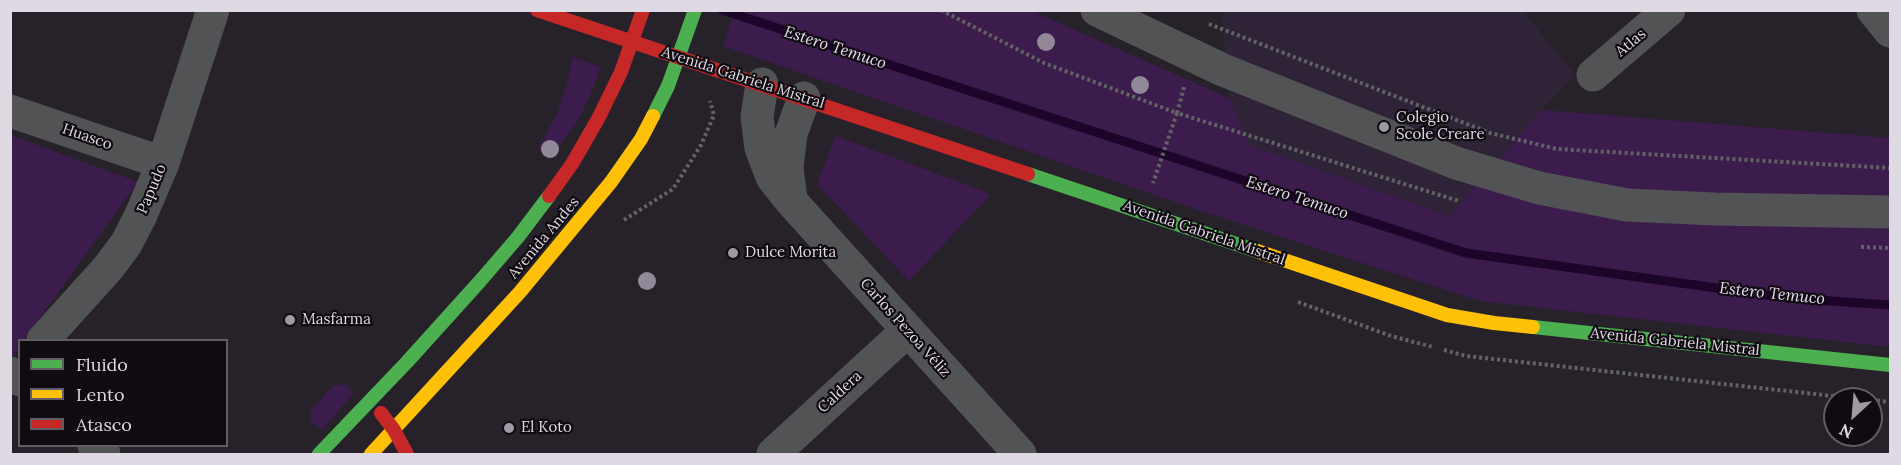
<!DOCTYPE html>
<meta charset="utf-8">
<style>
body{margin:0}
#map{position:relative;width:1901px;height:465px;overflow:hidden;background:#27222a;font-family:Lora,serif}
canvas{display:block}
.frame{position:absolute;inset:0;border:12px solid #dfd9e4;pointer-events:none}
.legend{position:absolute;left:18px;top:339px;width:210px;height:108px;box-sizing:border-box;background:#0f0b11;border:2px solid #625d65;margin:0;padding:8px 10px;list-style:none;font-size:18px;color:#dfd9e4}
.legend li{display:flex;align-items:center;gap:12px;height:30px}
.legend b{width:30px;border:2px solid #625d65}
.north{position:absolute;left:1823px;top:387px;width:60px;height:60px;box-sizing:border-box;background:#0f0b11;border:2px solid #625d65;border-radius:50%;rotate:206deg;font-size:16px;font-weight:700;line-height:24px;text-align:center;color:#dfd9e4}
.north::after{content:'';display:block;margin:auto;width:21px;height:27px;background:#9f99a3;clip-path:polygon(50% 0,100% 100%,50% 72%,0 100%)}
</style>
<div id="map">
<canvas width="1901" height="465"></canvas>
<div class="frame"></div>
<ul class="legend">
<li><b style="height:8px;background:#4caf50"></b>Fluido</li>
<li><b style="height:8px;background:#ffc107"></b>Lento</li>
<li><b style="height:8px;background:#c62828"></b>Atasco</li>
</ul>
<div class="north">N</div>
</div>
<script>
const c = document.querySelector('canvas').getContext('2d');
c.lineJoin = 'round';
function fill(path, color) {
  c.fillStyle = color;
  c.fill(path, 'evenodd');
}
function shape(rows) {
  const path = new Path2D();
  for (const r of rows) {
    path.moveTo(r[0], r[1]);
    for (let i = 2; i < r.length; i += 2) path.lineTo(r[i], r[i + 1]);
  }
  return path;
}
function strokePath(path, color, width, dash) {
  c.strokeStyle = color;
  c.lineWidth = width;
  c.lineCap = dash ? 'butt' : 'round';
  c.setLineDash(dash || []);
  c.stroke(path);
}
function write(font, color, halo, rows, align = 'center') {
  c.font = font + ' Lora,serif';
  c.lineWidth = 4.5;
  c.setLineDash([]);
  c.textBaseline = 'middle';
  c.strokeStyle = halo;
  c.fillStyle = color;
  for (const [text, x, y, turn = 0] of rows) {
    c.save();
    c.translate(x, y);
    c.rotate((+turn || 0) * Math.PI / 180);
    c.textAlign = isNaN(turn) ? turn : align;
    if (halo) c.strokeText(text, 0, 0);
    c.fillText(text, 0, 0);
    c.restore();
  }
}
const built = shape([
 [1222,11,1523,11,1575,75,1542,110,1451,216,1248,145,1229,98]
]);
const green = shape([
 [734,11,1032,11,1229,98,1249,145,1450,216,1542,110,1890,138,1890,347,1480,301,1201,211,723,46],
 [572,57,601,67,590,96,577,122,550,159,538,148,558,112,568,79],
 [10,135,138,182,24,340,20,340,19,347,11,359],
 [836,136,991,194,909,281,817,184],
 [345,384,354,393,322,430,311,421,310,412,332,386]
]);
const stream = shape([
 [722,10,1466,253,1788,298,1890,305]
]);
const path = shape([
 [941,10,1044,63,1177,113,1153,183],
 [1209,24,1490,133,1557,149,1890,168],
 [1184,87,1177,113,1459,201],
 [624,220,673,189,701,145,714,115,710,101],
 [1861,247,1890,248],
 [1298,302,1391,336,1433,347],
 [1444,350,1466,356,1861,399],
 [1871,400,1890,402]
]);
const street = shape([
 [1097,10,1223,70,1456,163,1539,188,1627,205,1715,209,1890,212],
 [1873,10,1890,31],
 [1593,75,1669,10],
 [762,84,757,117,761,148,772,177,791,201,1020,454],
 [10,111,163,163],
 [791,200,787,167,791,134,804,98],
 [43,340,108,268,126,244,140,217,163,163,213,10],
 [10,373,20,380],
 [94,446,104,454],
 [773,454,908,330]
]);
const fast = shape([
 [653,116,668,86,695,10],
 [1028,174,1257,251],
 [1533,327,1890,365],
 [319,454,407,362,481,280,518,237,549,196]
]);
const slow = shape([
 [1257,251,1447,315,1494,323,1533,327],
 [371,454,520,292,611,182,641,139,653,116]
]);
const jam = shape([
 [537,10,1028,174],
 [549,196,572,164,598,119,621,72,643,10],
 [381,413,394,430,407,454]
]);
const trees = [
 [1046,42],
 [1140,85],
 [550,149],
 [647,281]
];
const markers = [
 [1384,127,6,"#9f99a3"],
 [733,253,6,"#9f99a3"],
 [290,320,6,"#9f99a3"],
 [509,428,6,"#9f99a3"]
];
const streetNames = [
 ["Atlas",1631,43,-40],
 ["Avenida Gabriela Mistral",743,78,18],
 ["Huasco",87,137,19],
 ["Papudo",152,189,-67],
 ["Avenida Gabriela Mistral",1204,233,19],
 ["Avenida Andes",544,238,-50],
 ["Carlos Pezoa Véliz",905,328,48],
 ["Avenida Gabriela Mistral",1675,342,6],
 ["Caldera",840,392,-43]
];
const poiNames = [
 ["Colegio",1396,118],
 ["Scole Creare",1396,135],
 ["Dulce Morita",745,253],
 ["Masfarma",302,320],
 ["El Koto",521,428]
];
const waterNames = [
 ["Estero Temuco",835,48,18],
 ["Estero Temuco",1297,198,18],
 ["Estero Temuco",1772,294,6]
];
fill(built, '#2f2437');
fill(green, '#3c1b4d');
strokePath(stream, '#1c0528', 9);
strokePath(path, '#626365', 4, [3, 3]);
strokePath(street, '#525354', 33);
strokePath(fast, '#4caf50', 14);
strokePath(slow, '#ffc107', 14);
strokePath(jam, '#c62828', 14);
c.fillStyle = '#928998';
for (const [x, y] of trees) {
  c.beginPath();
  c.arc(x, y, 9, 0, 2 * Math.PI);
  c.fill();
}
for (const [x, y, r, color] of markers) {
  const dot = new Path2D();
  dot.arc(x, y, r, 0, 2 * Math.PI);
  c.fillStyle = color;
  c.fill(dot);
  strokePath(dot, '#0f0b11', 2);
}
write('15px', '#dfd9e4', '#0f0b11', streetNames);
write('15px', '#dfd9e4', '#0f0b11', poiNames, 'left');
write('italic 16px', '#e7dbf0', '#0f0b11', waterNames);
</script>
